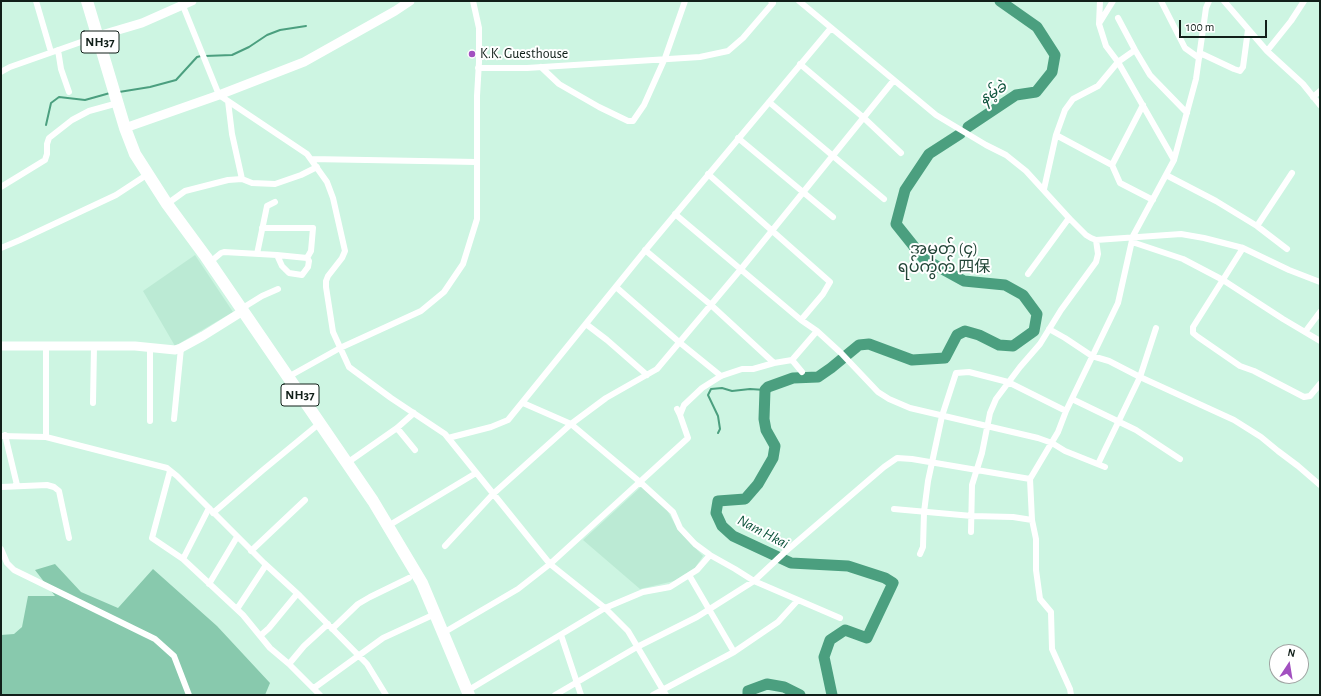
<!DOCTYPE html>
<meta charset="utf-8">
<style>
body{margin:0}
#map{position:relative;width:1321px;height:696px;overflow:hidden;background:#cdf5e2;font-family:"Alegreya Sans",sans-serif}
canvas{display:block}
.frame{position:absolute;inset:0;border:2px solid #111f19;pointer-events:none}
.north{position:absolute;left:1269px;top:644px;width:40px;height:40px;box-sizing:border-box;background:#fff;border:1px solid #a0a5a3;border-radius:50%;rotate:12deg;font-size:11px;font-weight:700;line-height:16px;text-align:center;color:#111f19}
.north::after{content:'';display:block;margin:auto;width:14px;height:18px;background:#a250c0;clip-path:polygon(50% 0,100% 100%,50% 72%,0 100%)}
.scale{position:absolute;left:1179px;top:20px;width:88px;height:18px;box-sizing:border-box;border:2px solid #111f19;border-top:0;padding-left:5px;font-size:12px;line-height:14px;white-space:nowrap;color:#111f19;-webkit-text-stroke:3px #fff;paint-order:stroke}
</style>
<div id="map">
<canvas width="1321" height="696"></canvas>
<div class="frame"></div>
<div class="north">N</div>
<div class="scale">100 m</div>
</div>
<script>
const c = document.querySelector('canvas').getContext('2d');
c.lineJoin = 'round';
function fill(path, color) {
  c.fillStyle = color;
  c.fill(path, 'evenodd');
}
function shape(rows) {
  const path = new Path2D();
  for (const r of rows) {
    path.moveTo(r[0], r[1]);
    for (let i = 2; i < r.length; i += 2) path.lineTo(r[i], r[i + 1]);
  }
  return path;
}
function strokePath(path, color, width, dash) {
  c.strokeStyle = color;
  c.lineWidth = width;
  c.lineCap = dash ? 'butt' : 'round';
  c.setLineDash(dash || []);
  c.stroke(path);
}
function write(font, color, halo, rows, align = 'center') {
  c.font = font + ' "Alegreya Sans","Noto Sans SC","Noto Sans Myanmar",sans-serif';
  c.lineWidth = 4;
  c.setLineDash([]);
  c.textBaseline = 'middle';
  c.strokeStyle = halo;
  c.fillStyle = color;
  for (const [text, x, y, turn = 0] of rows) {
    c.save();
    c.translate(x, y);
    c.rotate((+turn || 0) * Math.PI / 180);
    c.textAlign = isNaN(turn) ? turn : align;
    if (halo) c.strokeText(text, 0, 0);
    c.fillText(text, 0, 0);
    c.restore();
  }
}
const built = shape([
 [195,255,233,312,175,346,143,291],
 [642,486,664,505,679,531,703,556,695,568,674,581,640,589,583,540]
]);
const green = shape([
 [55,564,81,592,118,608,153,569,217,626,270,683,265,695,1,695,1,635,14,634,22,627,28,596,55,596,35,570]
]);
const stream = shape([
 [205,56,232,55,249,47,267,35,280,30,306,26],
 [119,92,150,87,176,80,197,57,201,56],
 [46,125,51,103,59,97,85,100,110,93],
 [718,433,720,429,718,416,708,395,711,389,722,388,732,391,750,389,765,390]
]);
const river = shape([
 [968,127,1016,95,1036,92,1052,72,1055,55,1037,27,1000,1],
 [748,695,748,691,767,684,784,687,800,695],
 [832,695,824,657,830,640,845,630,867,638,893,583,885,578,848,566,791,563,733,536,722,526,716,513,718,501,745,499,758,484,773,458,775,446,766,430,764,419,765,390,768,387,793,378,818,377,831,368,859,345,869,344,912,360,945,358,957,335,965,331,979,335,999,345,1013,346,1034,331,1037,314,1023,295,1005,285,964,281,924,259,896,224,905,190,929,154,960,134]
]);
const street = shape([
 [36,1,51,52],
 [181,1,219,95,307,154,327,182,333,198,345,251,342,258,328,276,326,281,326,287,333,332,349,367,391,398,445,434,550,564,605,608,628,631,666,695],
 [799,1,936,115,986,145,1006,155,1026,171,1069,218,1086,235,1091,238,1096,240,1181,234,1204,238,1243,248,1289,270,1320,282],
 [1100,1,1099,24,1106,46,1118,62,1174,160],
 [1161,1,1185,48,1199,58],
 [1224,1,1267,51,1303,84,1320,105],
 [1118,18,1135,50,1150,75,1187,113],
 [1100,22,1113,1],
 [58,50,61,69,69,92],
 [1267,51,1291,21,1304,1],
 [1200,53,1234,69,1240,71,1243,67,1248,30],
 [800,64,864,118,901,153],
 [541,67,559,84,599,107,628,121,633,121,644,105,665,58,685,1],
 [478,68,527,68,700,57,728,51,743,38,773,3,771,1],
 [1,72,10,67,98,36],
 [1313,97,1320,91],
 [228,101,232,134,242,179],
 [769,102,884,199],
 [1056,135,1112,165,1120,183,1153,200],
 [738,138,833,217],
 [311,159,477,162],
 [1112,165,1143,105],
 [708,174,830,282,823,294,801,320],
 [1166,175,1216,201,1257,226,1287,249],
 [1,187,45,160,47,154,47,144,49,138,72,120,89,111,118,103],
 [1044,189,1056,135,1065,110,1073,99,1098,86,1118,62,1135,50],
 [167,204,185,191,228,180,242,179,252,183,275,184,301,175,317,167],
 [675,214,801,320,817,331,841,353,878,392,889,399,910,408,1038,438,1052,443,1065,451,1105,467],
 [1257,226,1292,173],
 [1132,242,1183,259,1223,280,1283,319,1320,341],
 [1,248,20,240,116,195,148,174],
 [1243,248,1193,327,1193,333,1198,337,1240,366,1254,371,1304,397,1310,396,1320,384],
 [645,250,711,305,774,363],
 [257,254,267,206,275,202],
 [277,255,307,258],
 [209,263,221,253,224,252,277,255,282,266,289,273,302,275,308,267,309,261,307,258,311,251,313,228,262,228],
 [1028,274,1069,218],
 [616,287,679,342,721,376],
 [241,309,262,296,278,289],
 [586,324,607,340,647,375],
 [1049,329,1065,338,1092,356,1109,361,1140,377,1234,420,1261,437,1278,451,1298,466,1320,485],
 [1305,332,1320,312],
 [792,360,802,372],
 [288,377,340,348,421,311,444,292,463,264,477,219,477,96,479,62,479,28,473,1],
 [1072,399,1136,430,1180,459],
 [93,403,94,346],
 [523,403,571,424,640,482,673,512,680,528,695,544,710,555,735,569,754,581,840,618],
 [680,415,684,405,702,388,721,376,742,369,753,369,774,363,792,360,817,331],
 [174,419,181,348],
 [150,421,150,348],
 [397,428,415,450],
 [5,435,17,485],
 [1,436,46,437,167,468,177,476,264,563,300,596,367,664,386,695],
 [46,437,46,346],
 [448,438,491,427,508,420,648,247,831,28],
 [347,463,397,428,414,413],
 [1098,464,1140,377,1156,328],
 [170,471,152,538,183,559,243,615,270,648,289,664,320,695],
 [1,487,47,485,54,487,59,491,69,538],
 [894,509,972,516,1013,517,1032,520],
 [213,513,263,470,320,423],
 [388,526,476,473],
 [971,532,972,485,982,453,990,413,996,399,1020,367,1040,344,1061,310,1096,262,1098,254,1096,240],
 [445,546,493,494,571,424,606,398,657,369,741,269,894,80],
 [1,549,7,563,14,570,155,639,174,656,189,695],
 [251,551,305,500],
 [920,554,923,547,924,512,928,481,942,416,956,373,969,372,1008,382,1066,411],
 [183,559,209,508],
 [689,575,734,652],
 [209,584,237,537],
 [237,609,266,565],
 [332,629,358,604,370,597,409,578],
 [443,633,518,589,550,564,688,438,680,415,677,409],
 [561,635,581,695],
 [260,636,269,628,297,594],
 [289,664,304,646,328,624],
 [314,688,383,638,435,614],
 [467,691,605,608,643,592,670,587,697,570,710,555],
 [555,695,637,647,697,617,754,581,785,552,884,467,897,458,912,459,1030,479],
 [653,695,734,652,778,622,798,600],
 [1071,695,1070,689,1052,649,1051,612,1040,599,1036,570,1036,539,1032,520,1030,479,1058,432,1066,411,1118,303,1133,236,1174,160,1196,79,1206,8,1209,1]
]);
const secondary = shape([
 [98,36,142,23,192,1],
 [125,128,219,95,304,62,395,11,410,1],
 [1,346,135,346,175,350,181,348,203,336,243,311]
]);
const highway = shape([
 [87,1,125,128,135,154,167,204,206,257,373,501,422,583,469,695]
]);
const markers = [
 [472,54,4,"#a250c0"]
];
const shields = [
 [100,42,38],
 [300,395,38]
];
const shieldNames = [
 ["NH37",100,42],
 ["NH37",300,395]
];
const poiNames = [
 ["K.K. Guesthouse",480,54]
];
const waterNames = [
 ["နမ့်ခဲ",993,93,-32],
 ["Nam Hkai",763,532,28]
];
const quarterNames = [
 ["အမှတ် (၄)",944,249],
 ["ရပ်ကွက် 四保",944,267]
];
fill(built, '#bbead4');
fill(green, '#88c9ad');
strokePath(stream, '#4b9f7f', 2);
strokePath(river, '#4b9f7f', 11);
strokePath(street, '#fff', 6);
strokePath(secondary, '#fff', 9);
strokePath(highway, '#fff', 12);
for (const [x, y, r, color] of markers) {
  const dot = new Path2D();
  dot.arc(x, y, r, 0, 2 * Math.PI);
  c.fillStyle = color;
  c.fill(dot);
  strokePath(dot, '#fff', 1.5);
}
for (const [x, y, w] of shields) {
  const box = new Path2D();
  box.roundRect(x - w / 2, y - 11, w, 22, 3);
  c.fillStyle = '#fff';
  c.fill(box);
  strokePath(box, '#111f19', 1);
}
write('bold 13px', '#111f19', null, shieldNames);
write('14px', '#111f19', '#fff', poiNames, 'left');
write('italic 15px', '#0f543d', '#fff', waterNames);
write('16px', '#224537', '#fff', quarterNames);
</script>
